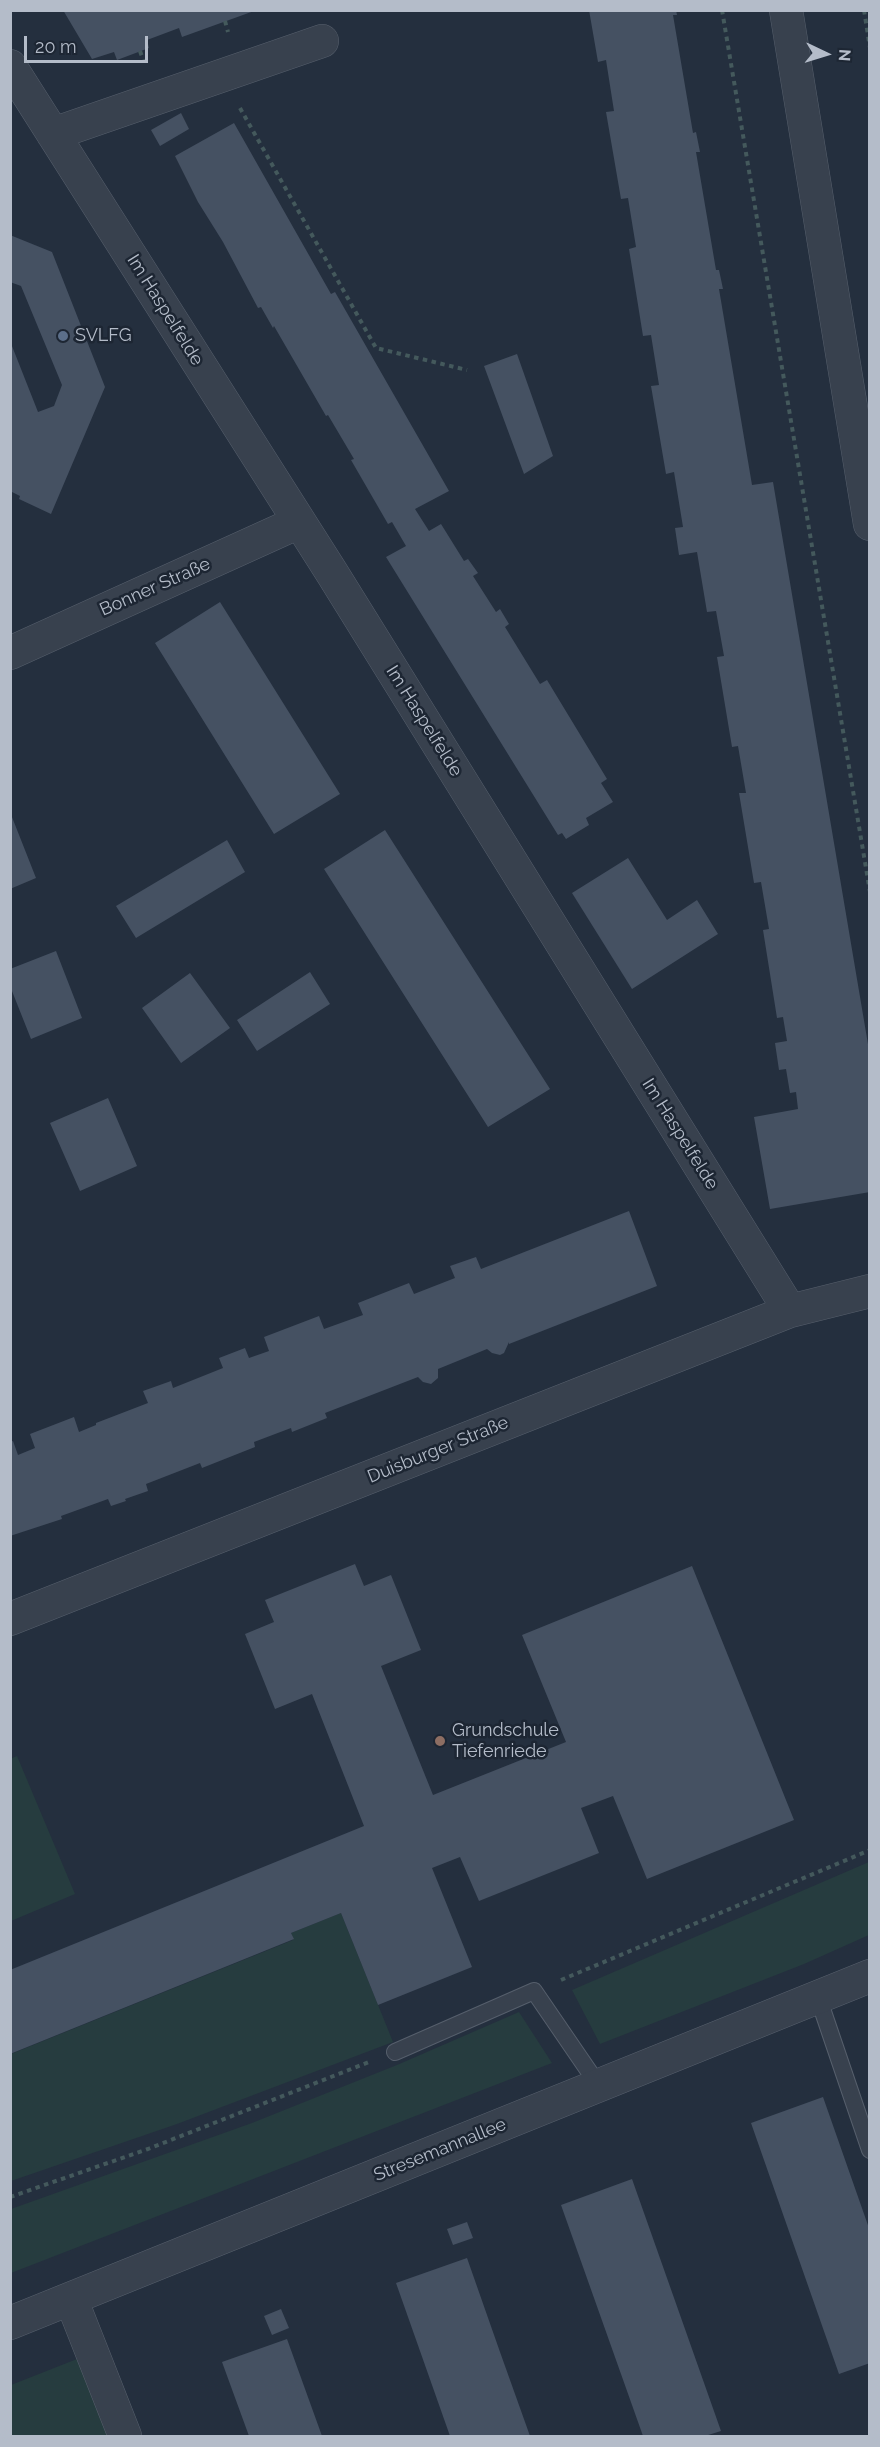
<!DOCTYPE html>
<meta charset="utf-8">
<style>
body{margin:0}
#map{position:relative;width:880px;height:2447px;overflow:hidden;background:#242f3e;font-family:Raleway,sans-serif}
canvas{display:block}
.frame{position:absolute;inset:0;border:12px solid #b4bcc9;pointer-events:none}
.north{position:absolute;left:796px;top:24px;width:60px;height:60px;-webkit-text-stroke:4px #1d2633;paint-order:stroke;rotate:94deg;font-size:16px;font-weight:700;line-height:24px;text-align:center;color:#b4bcc9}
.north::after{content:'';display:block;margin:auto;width:21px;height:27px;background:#b4bcc9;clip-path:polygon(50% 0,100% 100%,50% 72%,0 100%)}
.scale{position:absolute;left:24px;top:36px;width:124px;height:27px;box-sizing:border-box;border:3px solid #b4bcc9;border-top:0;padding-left:8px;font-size:18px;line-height:21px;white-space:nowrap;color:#b4bcc9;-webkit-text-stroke:4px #1d2633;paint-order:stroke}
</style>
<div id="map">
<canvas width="880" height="2447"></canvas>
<div class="frame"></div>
<div class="north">N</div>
<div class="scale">20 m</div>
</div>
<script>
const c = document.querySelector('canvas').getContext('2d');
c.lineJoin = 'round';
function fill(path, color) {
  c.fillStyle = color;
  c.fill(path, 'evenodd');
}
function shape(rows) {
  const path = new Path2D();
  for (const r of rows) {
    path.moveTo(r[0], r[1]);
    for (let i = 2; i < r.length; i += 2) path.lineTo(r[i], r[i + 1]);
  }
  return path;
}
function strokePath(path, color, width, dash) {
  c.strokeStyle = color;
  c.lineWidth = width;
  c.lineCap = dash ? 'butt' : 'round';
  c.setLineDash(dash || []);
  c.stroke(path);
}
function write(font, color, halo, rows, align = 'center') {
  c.font = font + ' Raleway,sans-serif';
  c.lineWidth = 5;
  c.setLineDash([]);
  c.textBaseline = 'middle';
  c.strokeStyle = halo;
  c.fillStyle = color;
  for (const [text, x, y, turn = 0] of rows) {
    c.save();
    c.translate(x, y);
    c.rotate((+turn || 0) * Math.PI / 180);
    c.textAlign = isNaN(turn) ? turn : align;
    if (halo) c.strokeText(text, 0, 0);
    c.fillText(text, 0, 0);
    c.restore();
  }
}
const green = shape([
 [17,1756,75,1894,11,1921,10,1759],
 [869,1862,869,1935,804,1964,600,2044,572,1990],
 [341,1913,393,2042,177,2124,11,2181,11,2054,293,1940,291,1933],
 [519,2012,552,2063,11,2273,11,2209,252,2123,397,2065],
 [77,2359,108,2436,11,2436,11,2385]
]);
const building = shape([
 [63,10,254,10,254,11,182,37,179,28,147,40,149,48,117,60,114,52,92,59],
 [589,10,676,10,677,15,673,15,693,133,696,132,700,152,696,152,716,270,719,270,723,289,719,289,752,485,773,482,870,1056,870,1192,770,1209,754,1117,798,1109,796,1092,790,1093,786,1069,779,1070,775,1043,787,1041,783,1017,777,1018,763,930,769,929,761,882,754,883,739,793,746,793,738,746,732,747,717,657,724,656,716,611,707,612,697,552,679,555,675,528,683,527,674,472,666,474,651,386,659,385,651,335,643,336,629,249,636,247,628,198,621,199,606,112,614,111,606,60,598,62],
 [181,113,189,129,160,146,151,130],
 [234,123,331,294,335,292,449,491,415,509,429,531,441,524,464,561,468,559,478,573,473,576,496,612,500,609,509,624,505,627,540,684,547,680,607,779,601,783,613,802,586,818,589,825,566,839,562,833,558,835,386,557,406,546,392,522,388,524,351,460,354,459,328,415,326,416,274,326,273,328,261,307,258,308,223,242,198,202,175,156],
 [10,235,52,252,105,387,51,514,19,499,20,496,10,491,10,341,38,412,54,406,62,385,21,286,10,282],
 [517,354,553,456,524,474,484,366],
 [220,602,340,794,274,834,155,643],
 [10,812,36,878,10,889],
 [385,830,550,1089,488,1127,324,869],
 [227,840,245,872,136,938,116,906],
 [628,858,667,920,697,900,718,934,632,989,572,893],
 [56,951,82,1018,31,1039,10,986,10,969],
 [310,972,330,1004,257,1051,237,1020],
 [190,973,230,1028,181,1063,142,1008],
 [108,1098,137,1166,80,1191,50,1123],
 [629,1211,657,1286,509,1344,509,1342,504,1353,500,1355,492,1353,487,1349,438,1369,438,1378,431,1384,423,1382,418,1377,325,1413,327,1418,292,1432,291,1428,254,1442,255,1447,202,1468,200,1463,146,1484,148,1491,125,1499,126,1501,111,1506,108,1499,61,1516,62,1519,10,1536,10,1442,13,1441,18,1455,35,1448,30,1434,74,1417,79,1432,96,1425,96,1423,148,1403,143,1391,171,1381,173,1388,223,1368,219,1358,245,1348,249,1358,269,1351,264,1337,319,1316,324,1329,363,1315,358,1303,409,1283,414,1294,455,1278,450,1266,476,1257,481,1269],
 [355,1564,364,1586,391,1575,421,1650,381,1666,433,1795,566,1742,522,1635,692,1566,794,1820,647,1879,613,1796,581,1808,599,1853,479,1901,460,1857,432,1868,472,1967,378,2005,341,1913,291,1933,294,1939,10,2054,10,1970,364,1826,312,1694,275,1709,245,1634,274,1622,265,1600],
 [823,2097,870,2231,870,2363,839,2374,751,2123],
 [632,2179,721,2431,705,2436,643,2436,561,2205],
 [467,2222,473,2238,453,2245,447,2229],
 [467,2258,500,2352,530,2436,450,2436,396,2283],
 [281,2309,289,2328,272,2335,264,2316],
 [287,2339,322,2436,249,2436,222,2362]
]);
const path = shape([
 [722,10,870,892],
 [864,10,870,48],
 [225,21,228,32],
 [140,51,144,62],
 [240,108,376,348,467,370],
 [561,1980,870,1850],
 [10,2197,148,2149,369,2062]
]);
const service = shape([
 [818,1997,870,2150],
 [395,2052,534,1991,599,2086]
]);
const minor = shape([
 [10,66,332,573,790,1311],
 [53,134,322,41],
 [10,653,299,522],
 [10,1619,790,1311,870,1291],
 [71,2299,125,2436],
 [10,2323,870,1976]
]);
const tertiary = shape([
 [786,10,870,524]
]);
const markers = [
 [63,336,6,"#5c6f8a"],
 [440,1741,6,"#8d6e63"]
];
const streetNames = [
 ["Im Haspelfelde",165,310,58],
 ["Bonner Straße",155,587,-24],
 ["Im Haspelfelde",424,721,58],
 ["Im Haspelfelde",680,1134,58],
 ["Duisburger Straße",438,1450,-22],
 ["Stresemannallee",440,2150,-22]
];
const poiNames = [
 ["SVLFG",75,336],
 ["Grundschule",452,1731],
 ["Tiefenriede",452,1752]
];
fill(green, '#263c3f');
fill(building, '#455162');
strokePath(service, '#565f6c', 18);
strokePath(minor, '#565f6c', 34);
strokePath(tertiary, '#565f6c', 34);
strokePath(path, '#44595c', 4, [4.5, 4.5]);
strokePath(service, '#38414e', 16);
strokePath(minor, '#38414e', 33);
strokePath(tertiary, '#38414e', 33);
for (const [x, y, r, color] of markers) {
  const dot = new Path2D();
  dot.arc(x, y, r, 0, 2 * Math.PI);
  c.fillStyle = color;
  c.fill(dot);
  strokePath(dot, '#1d2633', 2);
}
write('18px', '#b4bcc9', '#1d2633', streetNames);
write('18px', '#b4bcc9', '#1d2633', poiNames, 'left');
</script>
